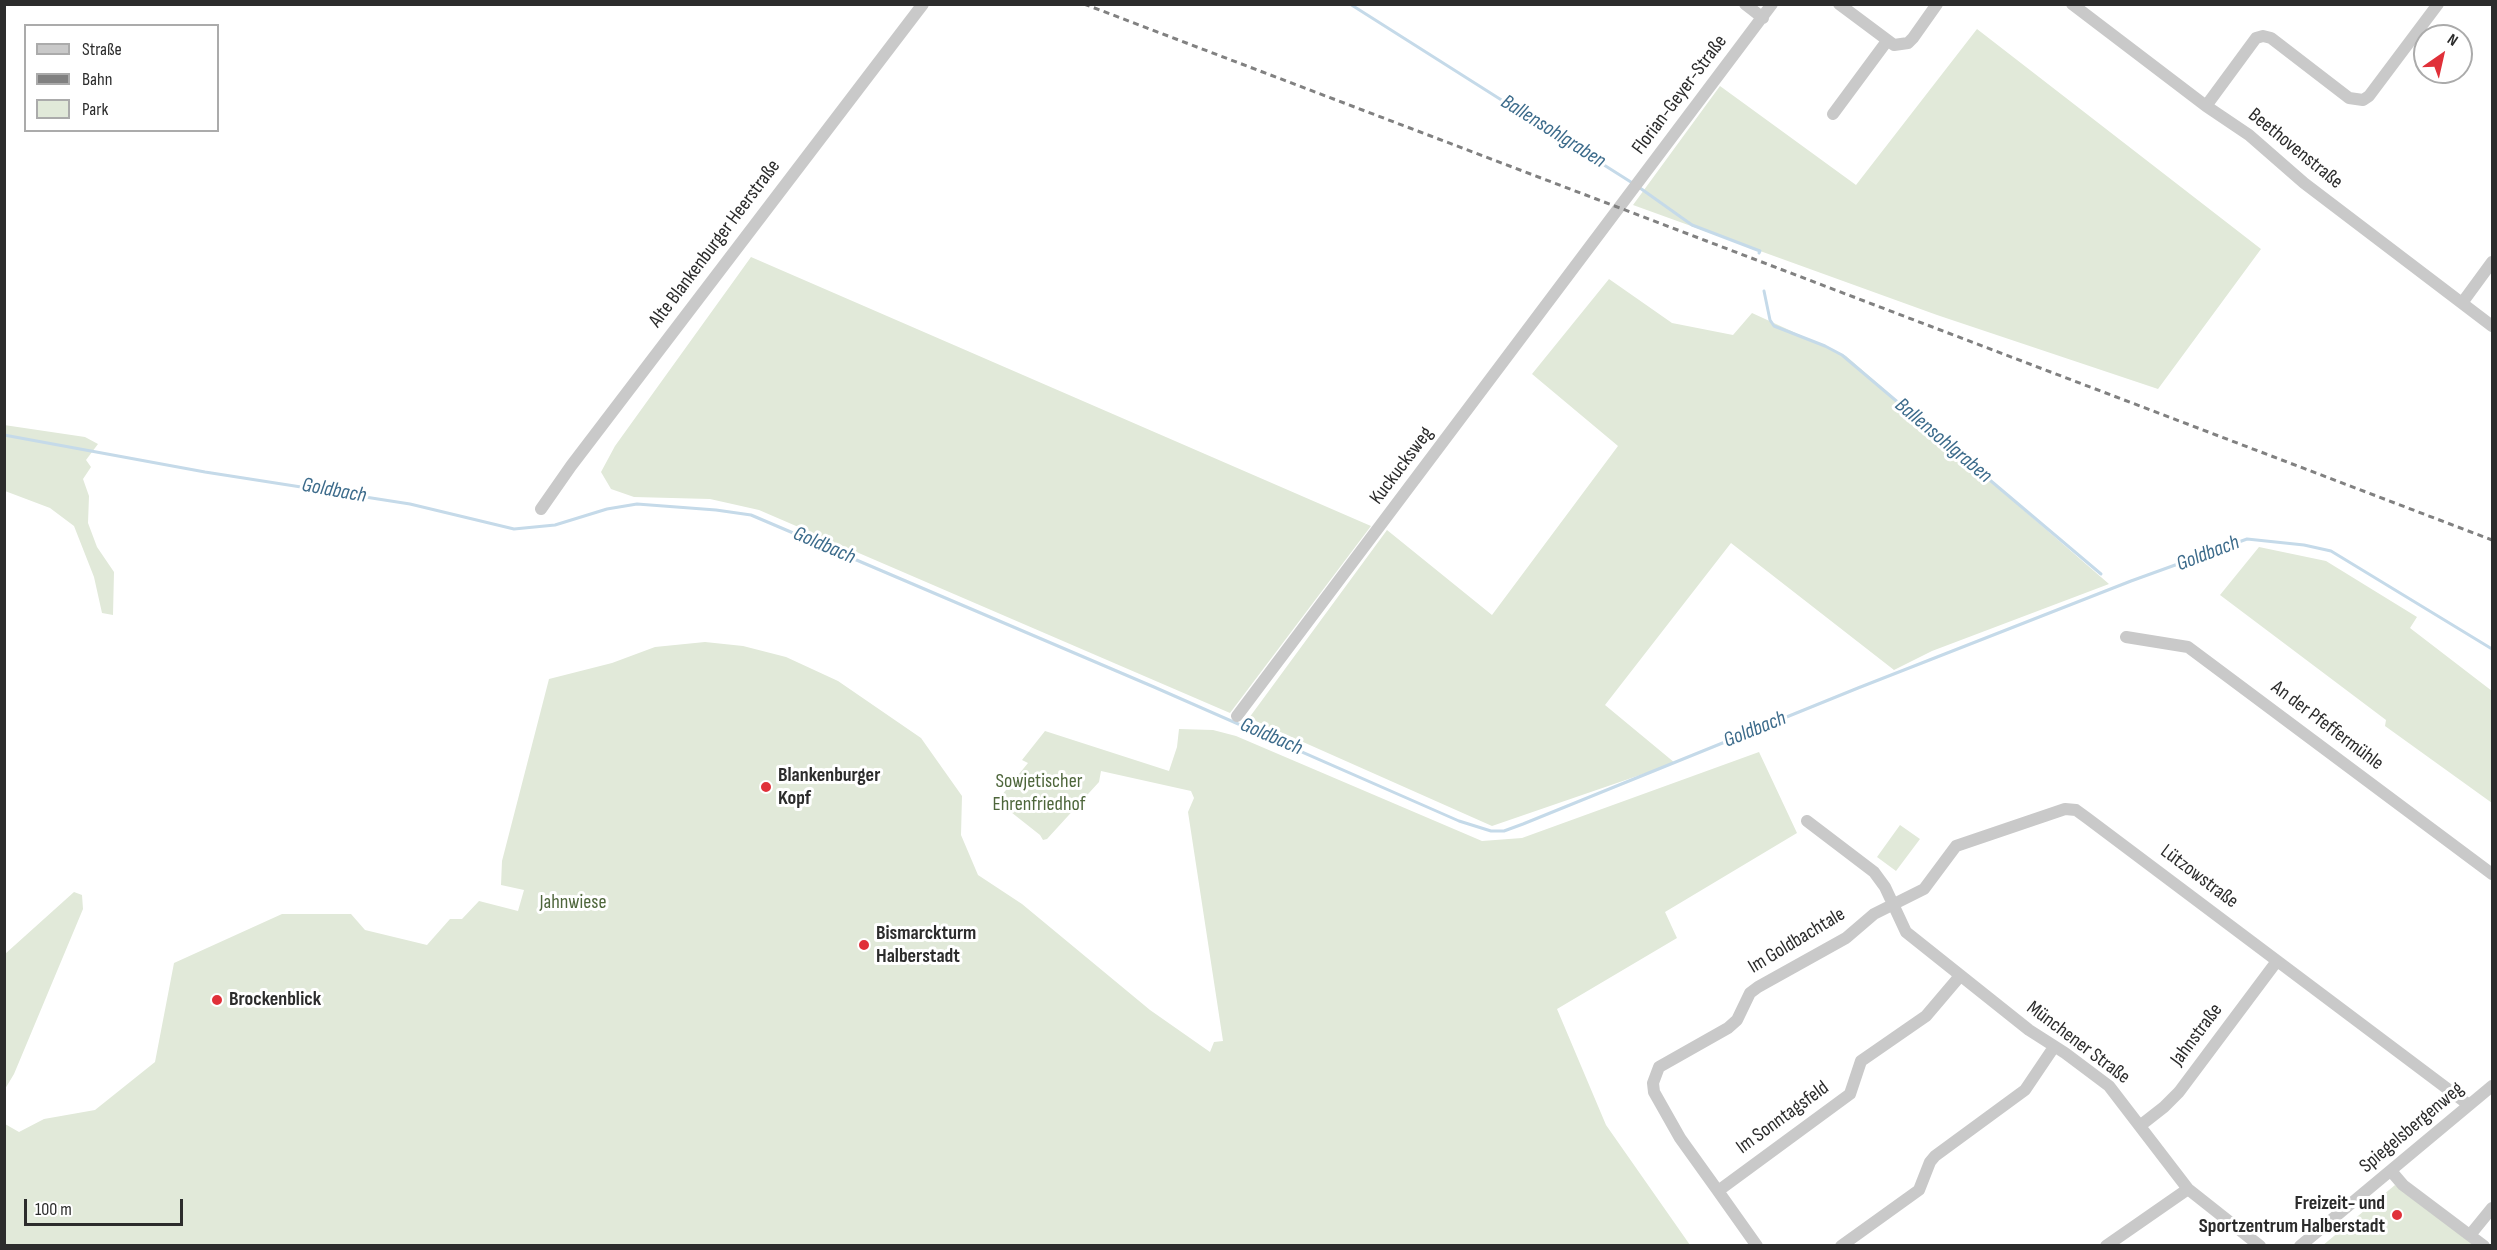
<!DOCTYPE html>
<meta charset="utf-8">
<style>
body{margin:0}
#map{position:relative;width:2497px;height:1250px;overflow:hidden;background:#fff;font-family:"Sofia Sans Condensed",sans-serif}
canvas{display:block}
.frame{position:absolute;inset:0;border:6px solid #2c2c2c;pointer-events:none}
.legend{position:absolute;left:24px;top:24px;width:195px;height:108px;box-sizing:border-box;background:#fff;border:2px solid #ababab;margin:0;padding:8px 10px;list-style:none;font-size:18px;color:#2c2c2c}
.legend li{display:flex;align-items:center;gap:12px;height:30px}
.legend b{width:30px;border:2px solid #ababab}
.north{position:absolute;left:2413px;top:24px;width:60px;height:60px;box-sizing:border-box;background:#fff;border:2px solid #ababab;border-radius:50%;rotate:34deg;font-size:16px;font-weight:700;line-height:24px;text-align:center;color:#2c2c2c}
.north::after{content:'';display:block;margin:auto;width:21px;height:27px;background:#e03039;clip-path:polygon(50% 0,100% 100%,50% 72%,0 100%)}
.scale{position:absolute;left:24px;top:1199px;width:159px;height:27px;box-sizing:border-box;border:3px solid #2c2c2c;border-top:0;padding-left:8px;font-size:18px;line-height:21px;white-space:nowrap;color:#2c2c2c;-webkit-text-stroke:4px #fff;paint-order:stroke}
</style>
<div id="map">
<canvas width="2497" height="1250"></canvas>
<div class="frame"></div>
<ul class="legend">
<li><b style="height:8px;background:#c9c9c9"></b>Straße</li>
<li><b style="height:8px;background:#818181"></b>Bahn</li>
<li><b style="height:16px;background:#e1e9d9"></b>Park</li>
</ul>
<div class="north">N</div>
<div class="scale">100 m</div>
</div>
<script>
const c = document.querySelector('canvas').getContext('2d');
c.lineJoin = 'round';
function fill(path, color) {
  c.fillStyle = color;
  c.fill(path, 'evenodd');
}
function shape(rows) {
  const path = new Path2D();
  for (const r of rows) {
    path.moveTo(r[0], r[1]);
    for (let i = 2; i < r.length; i += 2) path.lineTo(r[i], r[i + 1]);
  }
  return path;
}
function strokePath(path, color, width, dash) {
  c.strokeStyle = color;
  c.lineWidth = width;
  c.lineCap = dash ? 'butt' : 'round';
  c.setLineDash(dash || []);
  c.stroke(path);
}
function write(font, color, halo, rows, align = 'center') {
  c.font = font + ' "Sofia Sans Condensed",sans-serif';
  c.lineWidth = 6;
  c.setLineDash([]);
  c.textBaseline = 'middle';
  c.strokeStyle = halo;
  c.fillStyle = color;
  for (const [text, x, y, turn = 0] of rows) {
    c.save();
    c.translate(x, y);
    c.rotate((+turn || 0) * Math.PI / 180);
    c.textAlign = isNaN(turn) ? turn : align;
    if (halo) c.strokeText(text, 0, 0);
    c.fillText(text, 0, 0);
    c.restore();
  }
}
const green = shape([
 [1977,29,2261,249,2158,389,1937,315,1633,205,1720,86,1856,185],
 [751,257,1364,523,1371,526,1230,713,759,510,710,499,634,497,611,489,601,472,615,446],
 [1609,279,1672,323,1733,335,1752,313,1846,356,2109,584,1932,651,1894,670,1731,543,1605,705,1675,763,1492,826,1249,718,1387,530,1492,615,1618,446,1532,374],
 [4,425,85,437,98,444,86,460,91,467,83,479,89,496,88,523,97,547,114,572,113,615,102,613,94,577,74,526,50,508,5,491],
 [2259,547,2326,561,2417,617,2410,628,2492,691,2492,803,2385,726,2386,720,2220,595],
 [705,642,743,646,786,657,838,681,921,738,962,796,961,835,978,875,1022,904,1150,1010,1210,1052,1214,1042,1223,1041,1188,812,1194,798,1191,791,1101,771,1099,782,1047,839,1043,840,1040,835,997,801,1028,763,1022,760,1045,731,1169,771,1177,747,1179,729,1213,730,1236,736,1482,841,1522,838,1759,752,1797,833,1665,912,1677,938,1557,1009,1606,1125,1690,1245,949,1246,947,1244,945,1246,5,1245,5,1124,19,1132,44,1119,95,1110,155,1062,174,963,282,914,351,914,365,930,427,945,450,919,462,919,479,901,518,911,524,890,501,885,502,861,549,679,612,663,655,647],
 [1900,825,1920,839,1896,871,1877,857],
 [74,892,82,895,83,909,14,1074,5,1089,5,954],
 [2395,1185,2475,1245,2322,1246]
]);
const stream = shape([
 [1350,4,1634,184],
 [1640,188,1692,225,1760,251,1759,253],
 [1764,291,1770,320,1774,326,1825,346,1842,355,2101,574],
 [4,435,205,472,410,504,514,529,555,525,607,509,637,504,716,510,751,515,1154,687,1459,821,1491,831,1504,831,1523,824,1858,688,2131,581,2247,539,2304,545,2331,551,2492,649]
]);
const street = shape([
 [1745,4,1763,18],
 [1839,4,1894,45,1908,43,1913,38,1937,4],
 [2072,4,2206,106,2249,135,2304,183,2492,326],
 [2206,106,2256,38,2263,36,2271,38,2349,98,2363,100,2369,96,2438,4],
 [1833,114,1887,41],
 [2462,303,2492,262],
 [541,509,571,466,923,4],
 [2126,637,2188,647,2492,874],
 [1237,716,1772,4],
 [1807,821,1874,872,1885,887,1906,932,2029,1030,2065,1053,2109,1086,2188,1189,2260,1246],
 [2141,1125,2164,1107,2179,1092,2277,961],
 [2391,1171,2403,1185,2484,1246],
 [1718,1191,1680,1138,1654,1092,1653,1083,1659,1067,1728,1028,1737,1020,1750,993,1758,987,1846,938,1874,914,1924,889,1956,846,2065,809,2076,810,2087,818,2469,1105],
 [2470,1235,2492,1208],
 [1757,1246,1718,1191,1850,1094,1861,1061,1926,1016,1960,976],
 [1841,1246,1919,1190,1930,1162,1935,1156,2025,1090,2054,1047],
 [2106,1246,2188,1189],
 [2300,1246,2492,1086]
]);
const rail = shape([
 [1084,4,2492,540]
]);
const markers = [
 [766,787,6,"#e03039"],
 [864,945,6,"#e03039"],
 [217,1000,6,"#e03039"],
 [2397,1215,6,"#e03039"]
];
const streetNames = [
 ["Florian-Geyer-Straße",1680,95,-53],
 ["Beethovenstraße",2295,149,39],
 ["Alte Blankenburger Heerstraße",715,244,-53],
 ["Kuckucksweg",1402,466,-53],
 ["An der Pfeffermühle",2327,726,37],
 ["Lützowstraße",2199,877,37],
 ["Im Goldbachtale",1797,941,-31],
 ["Jahnstraße",2197,1035,-53],
 ["Münchener Straße",2078,1043,37],
 ["Im Sonntagsfeld",1783,1118,-36],
 ["Spiegelsbergenweg",2412,1128,-40]
];
const poiNames = [
 ["Blankenburger",778,776],
 ["Kopf",778,799],
 ["Bismarckturm",876,934],
 ["Halberstadt",876,957],
 ["Brockenblick",229,1000],
 ["Freizeit- und",2385,1204,"right"],
 ["Sportzentrum Halberstadt",2385,1227,"right"]
];
const parkNames = [
 ["Sowjetischer",1039,782],
 ["Ehrenfriedhof",1039,805],
 ["Jahnwiese",573,903]
];
const waterNames = [
 ["Ballensohlgraben",1553,132,32],
 ["Ballensohlgraben",1943,441,40],
 ["Goldbach",334,491,10],
 ["Goldbach",824,546,23],
 ["Goldbach",2208,554,-21],
 ["Goldbach",1755,730,-22],
 ["Goldbach",1271,737,23]
];
fill(green, '#e1e9d9');
strokePath(stream, '#c5dae9', 3);
strokePath(street, '#c9c9c9', 12);
strokePath(rail, '#818181', 3, [6, 4.5]);
for (const [x, y, r, color] of markers) {
  const dot = new Path2D();
  dot.arc(x, y, r, 0, 2 * Math.PI);
  c.fillStyle = color;
  c.fill(dot);
  strokePath(dot, '#fff', 2);
}
write('20px', '#2c2c2c', '#fff', streetNames);
write('bold 20px', '#2c2c2c', '#fff', poiNames, 'left');
write('20px', '#4e663b', '#fff', parkNames);
write('italic 21px', '#3c6b8b', '#fff', waterNames);
</script>
